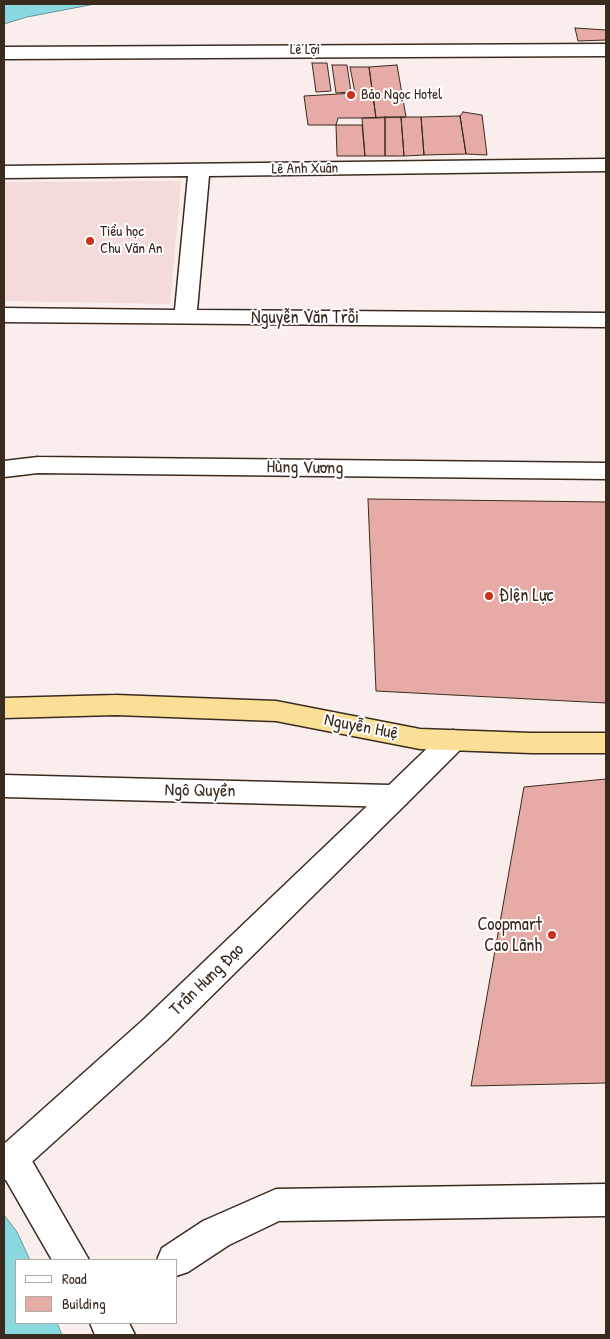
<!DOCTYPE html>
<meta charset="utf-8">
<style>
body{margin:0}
#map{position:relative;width:610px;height:1339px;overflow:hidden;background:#faeeed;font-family:"Patrick Hand",sans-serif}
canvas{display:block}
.frame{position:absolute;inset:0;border:5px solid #3b2a1e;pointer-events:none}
.legend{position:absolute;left:15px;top:1259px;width:162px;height:65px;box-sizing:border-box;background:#fff;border:1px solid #b1aaa5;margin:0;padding:6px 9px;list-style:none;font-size:15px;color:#3b2a1e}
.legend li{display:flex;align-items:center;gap:10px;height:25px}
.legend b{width:25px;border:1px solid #b1aaa5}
</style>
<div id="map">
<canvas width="610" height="1339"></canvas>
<div class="frame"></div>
<ul class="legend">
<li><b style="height:6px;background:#fff"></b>Road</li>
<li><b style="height:14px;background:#e6aba6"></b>Building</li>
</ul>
</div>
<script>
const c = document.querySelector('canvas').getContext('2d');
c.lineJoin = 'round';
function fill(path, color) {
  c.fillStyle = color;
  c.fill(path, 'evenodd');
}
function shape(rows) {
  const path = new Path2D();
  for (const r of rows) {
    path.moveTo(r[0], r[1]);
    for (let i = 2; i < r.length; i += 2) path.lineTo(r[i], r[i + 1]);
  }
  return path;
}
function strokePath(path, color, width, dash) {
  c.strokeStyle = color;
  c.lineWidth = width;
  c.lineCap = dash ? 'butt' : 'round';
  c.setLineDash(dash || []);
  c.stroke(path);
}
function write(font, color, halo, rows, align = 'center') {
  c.font = font + ' "Patrick Hand",sans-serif';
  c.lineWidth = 4;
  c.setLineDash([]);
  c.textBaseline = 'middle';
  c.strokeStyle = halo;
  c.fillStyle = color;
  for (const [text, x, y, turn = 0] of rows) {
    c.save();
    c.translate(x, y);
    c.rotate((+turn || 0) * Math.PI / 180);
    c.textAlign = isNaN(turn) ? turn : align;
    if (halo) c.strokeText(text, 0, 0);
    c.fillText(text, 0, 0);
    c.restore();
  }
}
const built = shape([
 [181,181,170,304,4,301,4,182]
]);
const water = shape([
 [4,4,95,4,27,17,4,24,4,4],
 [4,1215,17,1232,30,1260,16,1260,16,1323,57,1323,62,1335,4,1335,4,1215]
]);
const building = shape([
 [575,28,606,30,606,40,578,41,575,28],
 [312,63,327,63,331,91,316,92,312,63],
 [332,65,347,65,351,92,336,93,332,65],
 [397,65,406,117,376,118,369,67,397,65],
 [350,67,369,67,376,118,338,118,336,125,308,125,304,96,355,93,350,67],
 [463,112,482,115,487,155,466,154,460,116,463,112],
 [460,116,466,154,424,155,421,117,460,116],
 [385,117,401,117,404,156,385,156,385,117],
 [385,117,385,156,365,156,362,118,385,117],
 [401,117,421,117,424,155,404,156,401,117],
 [336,125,362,125,365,156,337,156,336,125],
 [368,499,606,502,606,703,376,691,368,499],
 [606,779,606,1083,471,1086,524,787,606,779]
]);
const street = shape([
 [606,159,606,171,209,176,197,310,606,313,606,327,4,322,4,308,175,310,188,176,4,178,4,166,606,159],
 [38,457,606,463,606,479,38,473,4,477,4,461,38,457],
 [453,730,463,733,467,740,463,747,406,804,396,807,4,797,4,775,389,785,443,733,453,730],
 [12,1143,24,1147,89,1260,52,1260,6,1180,4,1180,4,1146,12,1143],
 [606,1184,606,1216,279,1221,229,1245,188,1272,176,1276,176,1260,157,1260,162,1248,203,1221,276,1189,606,1184],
 [90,1323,129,1323,135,1335,95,1335,90,1323]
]);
const secondary = shape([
 [606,44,606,56,4,59,4,47,606,44],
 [396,785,406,788,411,796,406,804,167,1040,24,1169,12,1173,4,1170,4,1144,143,1020,386,788,396,785]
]);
const highway = shape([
 [116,695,276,701,420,729,531,733,606,733,606,753,531,753,420,749,276,721,116,715,4,718,4,698,116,695]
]);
const markers = [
 [351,95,5,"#c8321e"],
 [90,241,5,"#c8321e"],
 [489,596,5,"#c8321e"],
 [552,935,5,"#c8321e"]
];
const farStreetnames = [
 ["Lê Lợi",305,50],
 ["Lê Anh Xuân",305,169,-1]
];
const farPoinames = [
 ["Bảo Ngọc Hotel",361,95],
 ["Tiểu học",100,232],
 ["Chu Văn An",100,249]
];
const streetNames = [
 ["Nguyễn Văn Trỗi",305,318],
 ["Hùng Vương",305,468,1],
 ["Nguyễn Huệ",361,727,11],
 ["Ngô Quyền",200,791,1],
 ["Trần Hưng Đạo",207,980,-44]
];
const poiNames = [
 ["ĐIện Lực",499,596],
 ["Coopmart",542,925,"right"],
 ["Cao Lãnh",542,946,"right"]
];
fill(built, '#f4dad8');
fill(water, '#89dae0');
strokePath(water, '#6a9492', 1);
fill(building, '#e6aba6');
strokePath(building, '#3b2a1e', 1);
strokePath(street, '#3b2a1e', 3);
strokePath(secondary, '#3b2a1e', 3);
strokePath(highway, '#3b2a1e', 3);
fill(street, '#fff');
fill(secondary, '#fff');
fill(highway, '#fbdf96');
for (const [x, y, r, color] of markers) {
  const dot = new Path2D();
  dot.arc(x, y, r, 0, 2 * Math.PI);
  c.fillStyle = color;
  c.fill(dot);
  strokePath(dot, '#fff', 2);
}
write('15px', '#3b2a1e', '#fff', farStreetnames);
write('15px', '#3b2a1e', '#fff', farPoinames, 'left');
write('18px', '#3b2a1e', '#fff', streetNames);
write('18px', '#3b2a1e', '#fff', poiNames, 'left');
</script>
